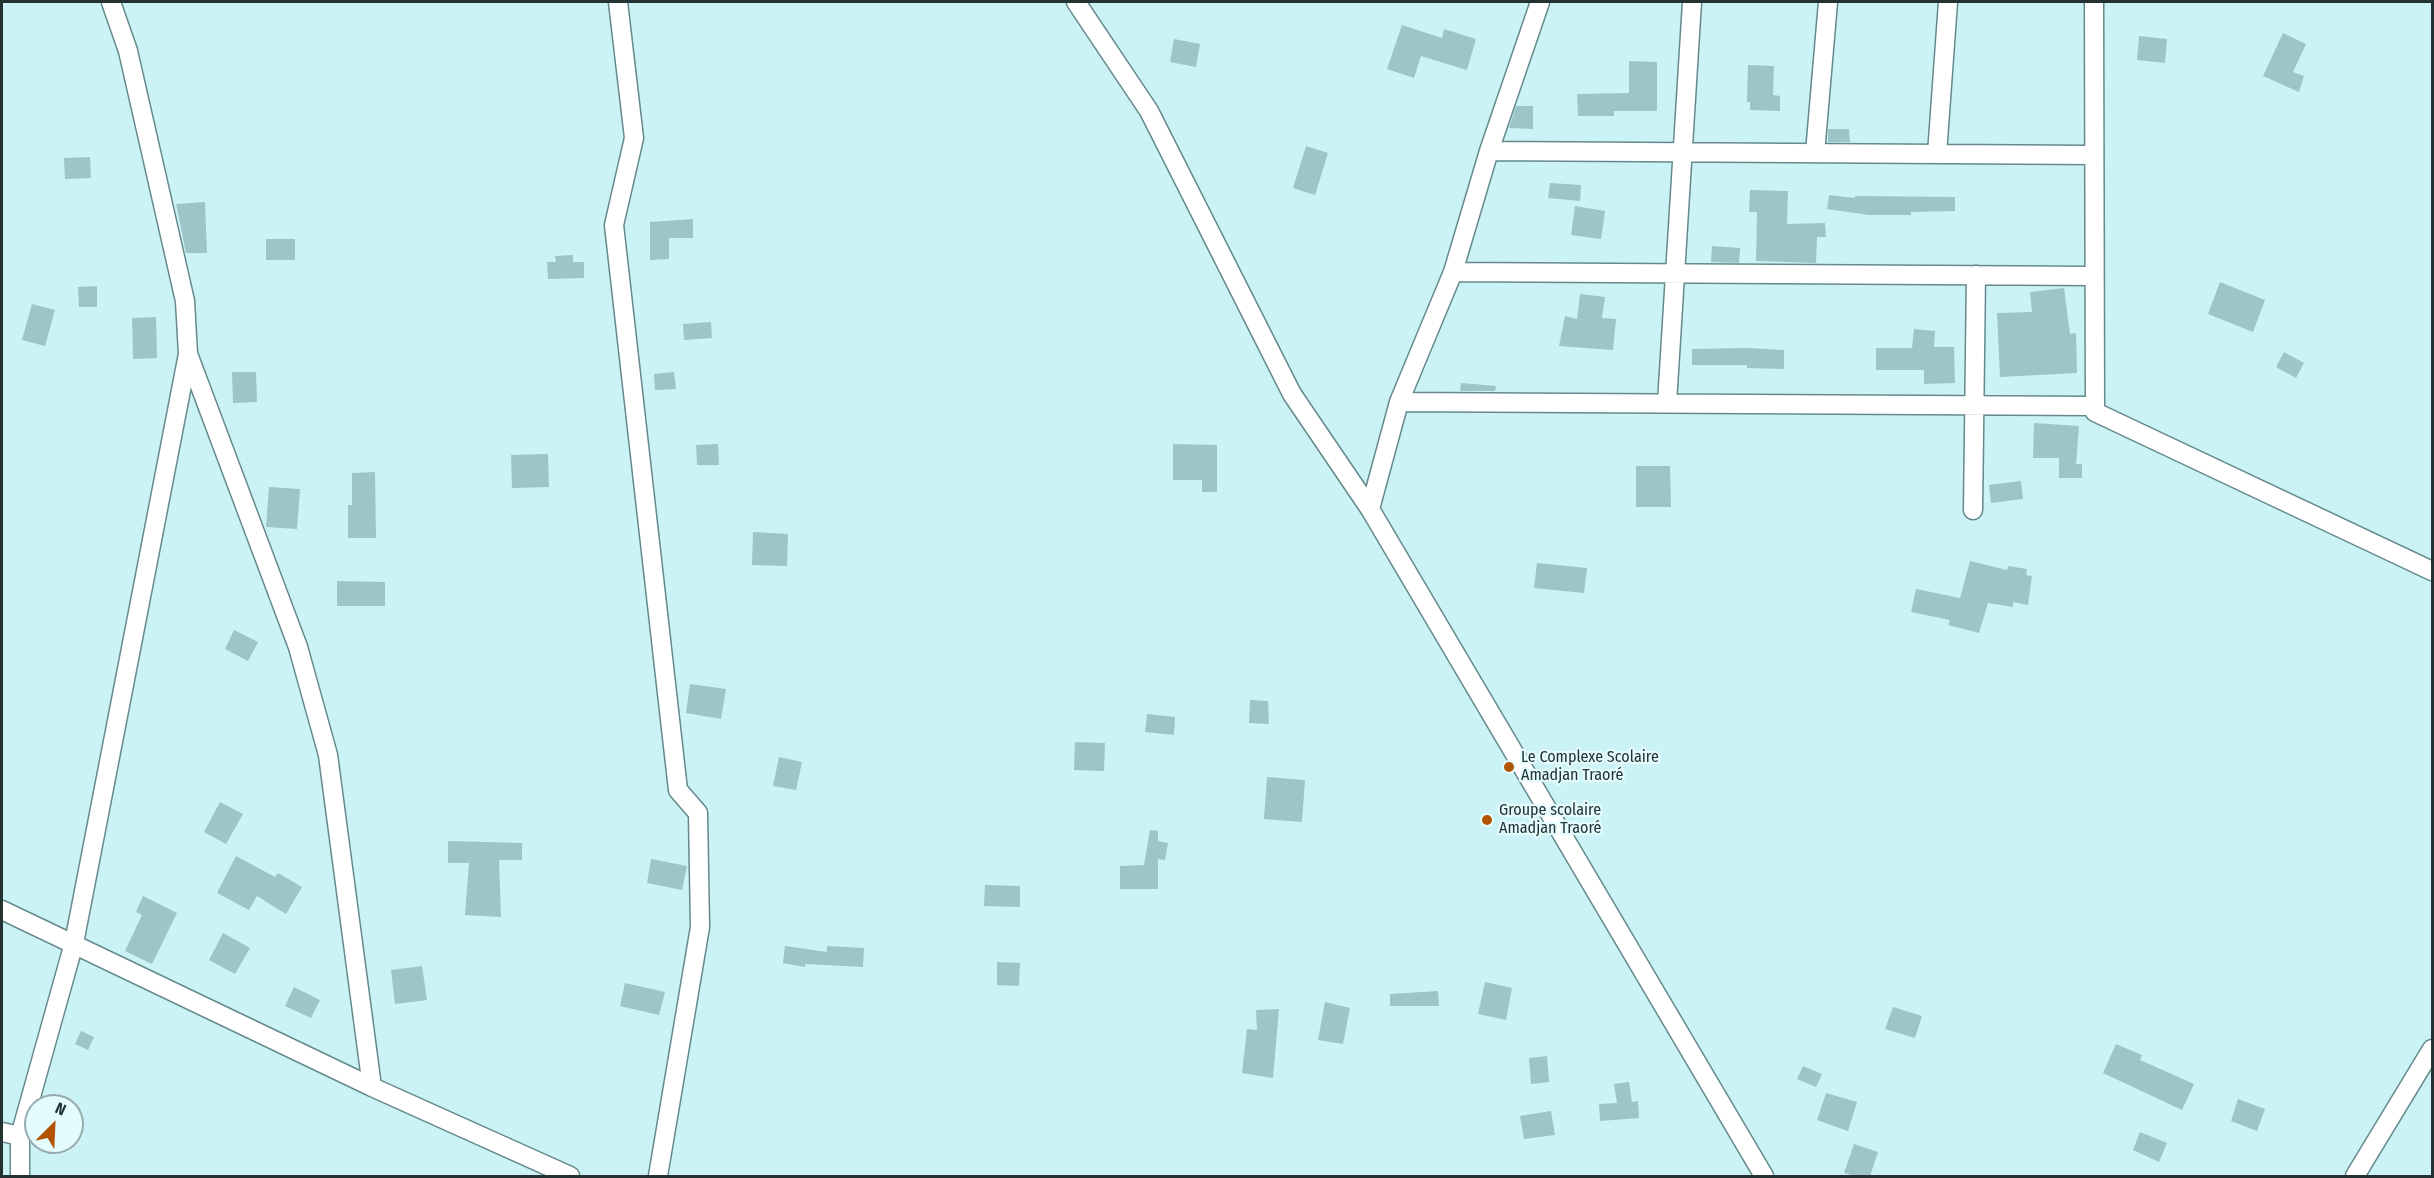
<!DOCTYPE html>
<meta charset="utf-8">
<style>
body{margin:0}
#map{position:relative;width:2434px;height:1178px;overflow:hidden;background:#cbf3f5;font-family:"Fira Sans Condensed",sans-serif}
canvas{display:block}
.frame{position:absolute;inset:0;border:3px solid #233334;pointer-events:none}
.north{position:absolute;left:24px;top:1094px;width:60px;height:60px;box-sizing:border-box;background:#e5fcfe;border:2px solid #97acad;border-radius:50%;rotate:24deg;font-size:16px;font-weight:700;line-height:24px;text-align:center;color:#233334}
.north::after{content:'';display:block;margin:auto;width:21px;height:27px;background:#b15300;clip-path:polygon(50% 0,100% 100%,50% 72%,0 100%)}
</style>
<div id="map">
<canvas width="2434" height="1178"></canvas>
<div class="frame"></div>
<div class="north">N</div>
</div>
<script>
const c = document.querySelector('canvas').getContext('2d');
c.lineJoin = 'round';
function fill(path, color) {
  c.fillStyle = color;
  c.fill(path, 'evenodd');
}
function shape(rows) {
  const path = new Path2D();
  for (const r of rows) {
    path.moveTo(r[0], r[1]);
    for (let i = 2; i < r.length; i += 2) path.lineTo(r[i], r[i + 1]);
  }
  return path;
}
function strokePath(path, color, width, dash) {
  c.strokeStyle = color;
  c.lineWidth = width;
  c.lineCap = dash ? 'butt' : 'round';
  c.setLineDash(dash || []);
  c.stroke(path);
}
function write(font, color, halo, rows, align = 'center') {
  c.font = font + ' "Fira Sans Condensed",sans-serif';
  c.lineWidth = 4.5;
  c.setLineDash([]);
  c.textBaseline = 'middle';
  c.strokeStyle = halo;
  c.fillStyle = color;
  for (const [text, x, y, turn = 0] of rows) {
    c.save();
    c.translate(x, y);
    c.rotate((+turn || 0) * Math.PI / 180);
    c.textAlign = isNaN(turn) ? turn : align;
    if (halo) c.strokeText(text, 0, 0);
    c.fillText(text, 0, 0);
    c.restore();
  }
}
const building = shape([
 [1402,25,1442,38,1444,29,1476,39,1467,70,1421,56,1414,78,1387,69],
 [2283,33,2306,44,2293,72,2304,76,2299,92,2263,76],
 [2139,36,2167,39,2165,63,2137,60],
 [1174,39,1200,44,1196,67,1170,62],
 [1629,61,1657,62,1657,111,1614,111,1614,116,1578,116,1577,94,1629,93],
 [1748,65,1774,66,1773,95,1780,96,1780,111,1750,110,1750,102,1747,102],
 [1516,106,1533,106,1533,129,1509,128],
 [1828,129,1849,129,1850,142,1828,142],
 [1306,146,1328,153,1315,195,1293,188],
 [90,157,91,178,65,179,64,158],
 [1550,183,1581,185,1580,201,1548,198],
 [1750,190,1788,191,1787,224,1825,223,1826,237,1817,237,1816,263,1756,261,1757,212,1749,212],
 [1829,195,1855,198,1855,196,1955,197,1955,211,1911,212,1911,215,1869,215,1827,209],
 [205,202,207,253,186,253,176,204],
 [1575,206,1605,211,1601,239,1571,235],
 [693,219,693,238,669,238,669,259,650,260,650,222],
 [266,239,295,239,295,260,266,260],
 [1712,246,1740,248,1739,263,1711,262],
 [573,255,573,262,584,262,584,278,548,279,547,262,556,262,555,256],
 [2220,282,2265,300,2253,332,2208,314],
 [97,286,97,307,79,307,78,287],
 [2064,288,2070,334,2076,333,2077,373,2000,377,1997,313,2032,312,2030,292],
 [1580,294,1605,297,1602,318,1616,319,1613,350,1559,346,1565,316,1577,319],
 [32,304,55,310,45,346,22,340],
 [156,317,157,358,133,359,132,318],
 [711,322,712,338,684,340,683,324],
 [1914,329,1935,331,1934,347,1954,347,1955,383,1924,384,1924,370,1876,370,1876,348,1912,348],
 [1748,348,1784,350,1784,369,1747,368,1747,365,1692,365,1692,349],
 [2284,352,2304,363,2296,378,2276,367],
 [232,372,256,372,257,402,233,403],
 [674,372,676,389,655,390,654,374],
 [1461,383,1496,386,1495,391,1460,391],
 [2034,423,2079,426,2076,464,2082,464,2082,478,2059,478,2059,458,2033,458],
 [718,444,719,465,697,465,696,445],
 [1173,444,1217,445,1217,492,1202,492,1202,480,1173,480],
 [548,454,549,487,512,488,511,455],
 [1636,466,1670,466,1671,507,1636,507],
 [375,472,376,538,348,538,348,505,352,505,352,473],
 [2021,481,2023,499,1991,503,1989,485],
 [269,487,300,489,297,529,266,527],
 [753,532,788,534,787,566,752,565],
 [1970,561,2007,570,2008,566,2027,569,2026,575,2032,576,2028,605,2013,602,2013,607,1988,603,1979,633,1948,625,1950,620,1911,612,1916,589,1960,598],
 [1537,563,1587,568,1584,593,1534,588],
 [337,581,385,582,385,606,337,606],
 [234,630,258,642,248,661,225,649],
 [690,684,726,689,721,719,686,713],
 [1250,700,1268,701,1269,724,1249,723],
 [1147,714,1175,717,1174,735,1145,732],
 [1075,742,1105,743,1104,771,1074,770],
 [779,757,802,762,796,790,773,786],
 [1267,777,1305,780,1302,822,1264,819],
 [220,802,243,814,226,844,204,832],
 [1150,830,1158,831,1158,841,1168,843,1165,860,1158,859,1158,889,1120,889,1120,866,1144,865],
 [448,841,522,843,522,860,499,860,501,917,465,915,469,863,448,863],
 [236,856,275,877,278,873,302,887,286,914,257,896,249,910,217,893],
 [651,859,687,866,682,890,647,883],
 [985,885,1020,886,1020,907,984,906],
 [143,896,177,913,152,964,125,951,142,915,136,912],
 [223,933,250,948,235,974,209,960],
 [785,946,827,952,827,946,864,948,863,967,805,964,805,967,783,963],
 [997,962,1020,963,1019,986,997,985],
 [422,966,427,1000,395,1004,391,970],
 [1485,982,1512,988,1506,1020,1478,1014],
 [625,983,665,992,659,1015,620,1006],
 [294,987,320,1000,311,1018,285,1006],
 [1438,991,1439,1006,1390,1006,1390,994],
 [1325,1002,1350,1008,1343,1044,1318,1040],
 [1893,1007,1922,1016,1915,1038,1885,1029],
 [1279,1009,1273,1078,1242,1073,1247,1029,1257,1030,1256,1010],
 [81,1031,94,1037,88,1050,75,1044],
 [2116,1044,2142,1055,2140,1060,2194,1084,2182,1110,2103,1073],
 [1547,1056,1549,1082,1531,1084,1529,1058],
 [1803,1066,1822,1074,1816,1087,1797,1079],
 [1629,1082,1632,1102,1638,1101,1639,1118,1600,1121,1599,1104,1617,1103,1614,1084],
 [1826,1093,1857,1102,1848,1131,1817,1120],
 [2238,1099,2265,1109,2257,1131,2231,1121],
 [1551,1111,1555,1135,1524,1139,1520,1116],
 [2140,1132,2167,1143,2159,1162,2133,1150],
 [1854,1144,1878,1152,1870,1176,1856,1176,1844,1173]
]);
const minor = shape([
 [111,2,128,51,185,301,188,354,298,647,328,755,372,1087],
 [618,2,634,138,614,225,678,790,698,813,700,927,658,1176],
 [1076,2,1149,111,1292,394,1370,509,1764,1176],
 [2094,2,2095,412,2432,571],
 [1489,151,2094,155],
 [1815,153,1828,2],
 [1937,154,1948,2],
 [1453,272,2094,276],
 [1399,402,2095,406],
 [1667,403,1692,2],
 [1370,509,1399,402,1453,272,1489,151,1540,2],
 [1973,510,1976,275],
 [2,910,372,1087,570,1176],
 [2,1132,20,1136],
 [20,1176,20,1136,74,943,188,354],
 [2355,1176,2432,1049]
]);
const markers = [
 [1509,767,6,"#b15300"],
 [1487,820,6,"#b15300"]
];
const poiNames = [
 ["Le Complexe Scolaire",1521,758],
 ["Amadjan Traoré",1521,776],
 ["Groupe scolaire",1499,811],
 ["Amadjan Traoré",1499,829]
];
fill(building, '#9dc4c6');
strokePath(minor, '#65898c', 21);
strokePath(minor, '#fff', 18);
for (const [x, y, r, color] of markers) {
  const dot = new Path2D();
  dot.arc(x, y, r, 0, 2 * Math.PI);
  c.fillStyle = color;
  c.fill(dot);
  strokePath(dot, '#e5fcfe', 2);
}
write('16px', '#233334', '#e5fcfe', poiNames, 'left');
</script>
